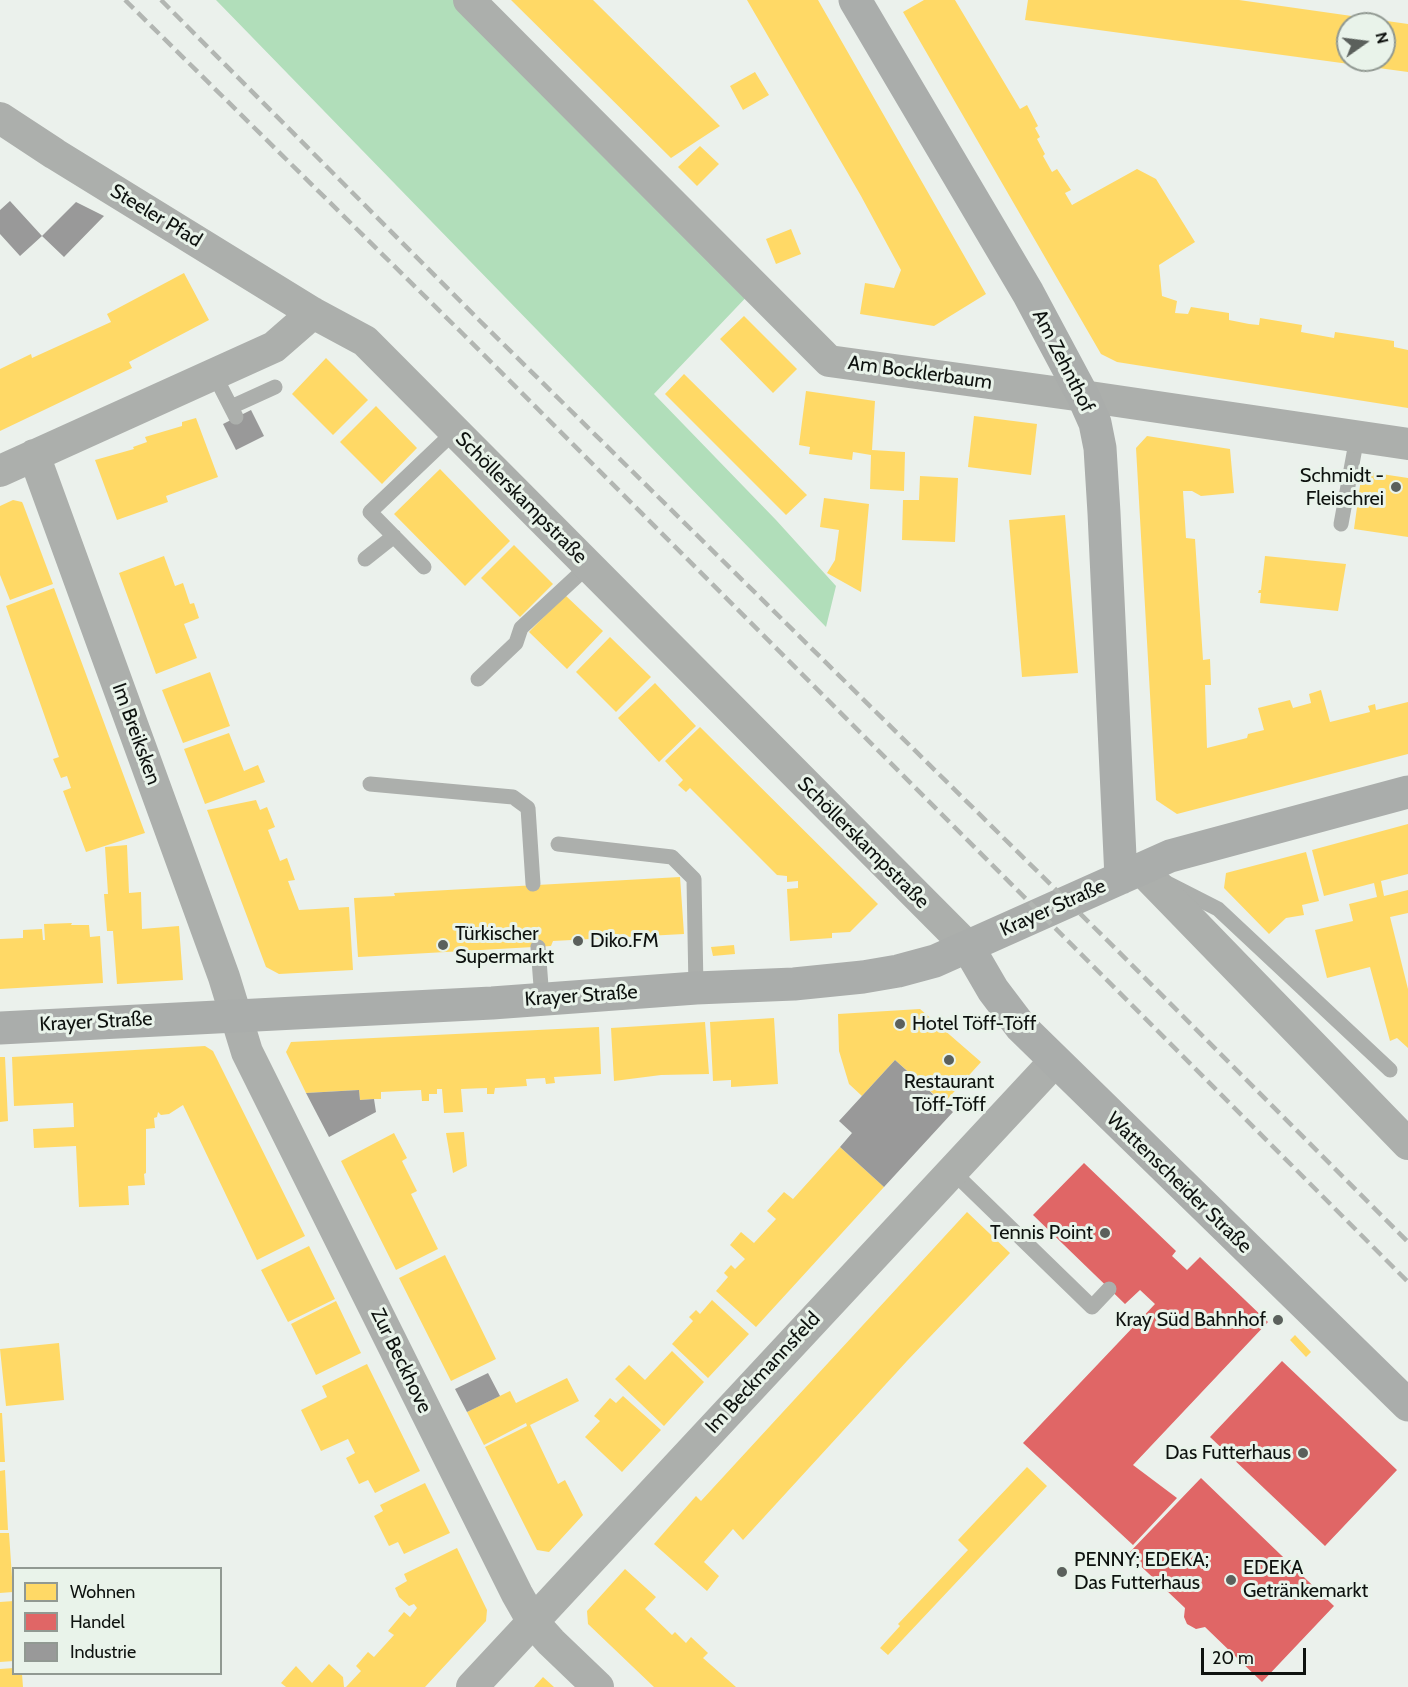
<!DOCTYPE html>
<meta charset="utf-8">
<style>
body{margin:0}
#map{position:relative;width:1408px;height:1687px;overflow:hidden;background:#ebf1ec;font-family:Cabin,sans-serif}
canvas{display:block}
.legend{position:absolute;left:12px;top:1567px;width:210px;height:108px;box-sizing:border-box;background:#e9f3ea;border:2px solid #919992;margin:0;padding:8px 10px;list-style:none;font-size:18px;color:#0e120f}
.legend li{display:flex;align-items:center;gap:12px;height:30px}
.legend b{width:30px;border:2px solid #919992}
.north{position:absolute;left:1336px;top:12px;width:60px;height:60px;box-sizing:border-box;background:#e9f3ea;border:2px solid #919992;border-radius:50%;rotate:76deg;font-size:16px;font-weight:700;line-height:24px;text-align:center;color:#0e120f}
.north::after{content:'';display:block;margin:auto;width:21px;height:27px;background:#5b605c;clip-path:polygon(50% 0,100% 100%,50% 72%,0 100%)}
.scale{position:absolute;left:1201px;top:1648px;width:105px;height:27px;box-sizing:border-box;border:3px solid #0e120f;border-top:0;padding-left:8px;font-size:18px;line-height:21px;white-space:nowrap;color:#0e120f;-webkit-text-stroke:4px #e9f3ea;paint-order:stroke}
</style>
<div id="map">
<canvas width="1408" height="1687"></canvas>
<ul class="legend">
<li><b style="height:16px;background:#ffd966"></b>Wohnen</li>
<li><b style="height:16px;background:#e06666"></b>Handel</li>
<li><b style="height:16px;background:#999"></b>Industrie</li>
</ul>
<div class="north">N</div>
<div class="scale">20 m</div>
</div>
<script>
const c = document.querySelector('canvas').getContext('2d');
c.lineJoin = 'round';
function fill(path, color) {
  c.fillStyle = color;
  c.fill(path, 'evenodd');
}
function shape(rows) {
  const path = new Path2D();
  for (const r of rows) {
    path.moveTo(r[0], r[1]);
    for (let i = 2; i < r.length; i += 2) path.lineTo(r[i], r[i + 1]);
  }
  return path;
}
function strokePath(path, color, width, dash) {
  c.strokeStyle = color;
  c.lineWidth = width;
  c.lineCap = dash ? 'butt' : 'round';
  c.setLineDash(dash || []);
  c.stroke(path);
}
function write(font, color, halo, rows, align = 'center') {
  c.font = font + ' Cabin,sans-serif';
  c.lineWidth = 6;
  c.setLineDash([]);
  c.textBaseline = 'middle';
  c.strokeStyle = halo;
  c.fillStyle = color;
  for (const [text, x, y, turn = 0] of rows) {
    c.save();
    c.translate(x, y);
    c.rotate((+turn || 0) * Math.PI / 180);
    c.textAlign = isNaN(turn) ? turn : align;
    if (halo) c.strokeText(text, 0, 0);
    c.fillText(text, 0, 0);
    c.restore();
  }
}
const forest = shape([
 [216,0,466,0,754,289,654,394,776,520,836,586,826,627]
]);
const homes = shape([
 [511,0,593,0,720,126,671,158],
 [747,0,818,0,986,294,934,326,860,314,865,283,894,288,901,270,861,196],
 [924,0,955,0,1020,109,1027,105,1038,126,1035,128,1040,137,1037,139,1045,154,1043,156,1052,172,1057,169,1071,190,1065,193,1072,205,1137,169,1156,179,1195,242,1159,265,1162,296,1177,301,1175,313,1188,314,1191,307,1229,313,1229,320,1249,324,1259,325,1260,318,1302,325,1301,332,1334,338,1335,332,1394,341,1394,347,1408,350,1408,408,1117,362,1101,354,903,12],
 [1028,0,1239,0,1408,24,1408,72,1025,20],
 [1348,24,1384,24,1384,60,1348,60],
 [755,72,769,95,743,110,730,86],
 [700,146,719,164,697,186,678,167],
 [791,229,801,254,776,264,766,239],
 [184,273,209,320,129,362,132,368,0,431,0,369,31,354,32,358,111,322,107,314],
 [744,316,797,369,773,393,720,339],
 [326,358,368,400,333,435,292,394],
 [684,374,807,495,786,515,665,394],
 [806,391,875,401,872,450,905,452,904,491,870,489,871,455,853,452,852,460,809,454,810,447,799,445],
 [376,406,417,448,382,484,340,442],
 [974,416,1037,424,1031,475,968,467],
 [196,418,218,477,166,496,168,502,117,520,95,460,134,449,133,447,147,442,145,437,182,426,182,422],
 [1147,436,1230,449,1234,493,1201,496,1192,491,1183,491,1186,538,1195,539,1203,660,1210,659,1211,685,1205,685,1207,748,1247,738,1248,734,1264,730,1258,708,1290,700,1293,708,1311,703,1309,694,1321,690,1330,722,1370,712,1368,706,1375,704,1376,710,1408,702,1408,754,1177,814,1156,800,1136,448],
 [440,469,510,541,465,586,394,514],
 [1362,471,1408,478,1408,537,1354,529],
 [920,476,958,478,955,542,902,540,903,500,919,500],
 [824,498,869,504,861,592,827,573,835,560,839,530,820,527],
 [13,500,22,502,23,504,53,584,10,600,0,575,0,506],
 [1065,515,1078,673,1022,677,1009,520],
 [514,545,553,584,520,617,481,578],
 [164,556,175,586,183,583,190,604,194,603,199,618,184,624,197,658,156,674,119,573],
 [1265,556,1346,564,1338,611,1260,603,1261,593,1258,593,1259,590,1261,590],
 [54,588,145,833,86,852,63,791,71,788,67,776,61,778,53,759,59,757,6,606],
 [565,595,603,631,567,669,529,632],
 [610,637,651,677,616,712,576,672],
 [210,672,230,726,183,743,162,690],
 [655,683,696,726,659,762,618,718],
 [700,727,878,904,850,932,832,933,832,938,790,941,787,889,798,888,798,881,787,882,787,876,777,875,690,788,686,792,678,785,683,780,665,761],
 [229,733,244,771,258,765,265,782,205,804,184,749],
 [256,800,260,810,267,807,275,827,268,830,280,861,287,858,295,880,288,881,299,910,349,907,353,970,279,974,266,967,207,810],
 [1408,824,1408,874,1381,881,1384,896,1408,890,1408,913,1390,917,1408,989,1408,1048,1397,1038,1390,1041,1370,967,1327,978,1315,930,1353,921,1349,904,1377,897,1374,883,1324,896,1312,850],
 [127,845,129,893,141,892,142,929,179,926,183,980,117,984,113,931,107,931,104,894,108,894,105,847],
 [1306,852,1319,901,1302,905,1304,915,1286,918,1269,934,1224,888,1226,873],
 [680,877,684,934,553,941,551,946,358,957,354,898,395,896,394,893],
 [72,923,71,925,89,925,90,937,100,936,103,983,0,989,0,939,23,938,23,930,42,929,43,940,45,940,44,924],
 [734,945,735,954,713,956,711,947],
 [920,1009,981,1062,944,1103,895,1060,862,1096,849,1084,839,1051,838,1014],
 [774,1018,778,1084,731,1087,731,1080,713,1081,710,1022],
 [705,1022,709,1074,661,1075,614,1081,611,1028],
 [599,1027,601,1074,554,1077,555,1083,546,1084,545,1078,526,1079,527,1086,495,1088,494,1094,487,1094,487,1088,461,1089,463,1112,444,1113,442,1089,437,1089,437,1094,429,1094,429,1101,422,1101,421,1090,381,1092,381,1099,374,1099,360,1100,359,1090,306,1093,286,1052,291,1042],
 [205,1046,213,1051,305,1236,257,1260,183,1105,169,1114,161,1115,158,1112,157,1117,154,1118,155,1128,146,1129,146,1173,144,1174,145,1185,128,1186,129,1205,79,1207,76,1146,34,1148,33,1129,74,1127,73,1103,14,1106,12,1057],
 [0,1057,5,1057,8,1121,0,1122],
 [464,1132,467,1166,453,1173,446,1133],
 [394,1133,407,1158,402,1161,417,1191,411,1194,438,1249,396,1270,341,1161],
 [840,1147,884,1187,756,1327,716,1291,728,1277,724,1273,731,1265,735,1269,745,1259,730,1245,741,1232,754,1243,776,1219,767,1211,784,1192,793,1199],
 [967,1212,1010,1253,907,1361,743,1540,733,1529,704,1562,719,1576,707,1591,654,1544,696,1496,701,1501],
 [309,1246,335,1299,288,1322,261,1270],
 [445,1255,496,1359,451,1381,399,1278],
 [712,1300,749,1334,708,1378,672,1344,693,1321,689,1317,696,1310,700,1314],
 [336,1301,361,1353,316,1375,291,1324],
 [1295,1335,1311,1352,1306,1357,1290,1340],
 [59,1343,64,1400,6,1406,0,1349],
 [672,1351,704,1382,664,1426,615,1379,629,1365,645,1380],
 [367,1364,420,1471,375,1493,368,1480,359,1484,346,1458,355,1453,348,1439,321,1451,301,1410,327,1397,322,1386],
 [567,1378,579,1401,530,1425,558,1484,565,1480,583,1515,549,1552,537,1550,485,1447,527,1426,526,1423,484,1445,467,1412,510,1391,516,1403],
 [623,1396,661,1430,622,1472,585,1437,600,1421,594,1416,610,1398,616,1403],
 [0,1413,2,1413,5,1462,0,1462],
 [1027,1467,1047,1486,888,1655,880,1648,900,1626,898,1624,968,1550,958,1540],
 [5,1470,8,1530,0,1530,0,1471],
 [425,1483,450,1533,404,1554,398,1542,389,1546,374,1516,383,1511,380,1505],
 [0,1533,9,1533,13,1592,0,1593],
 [457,1548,487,1610,486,1621,425,1687,346,1687,361,1671,356,1666,368,1652,374,1657,394,1635,388,1631,404,1612,410,1617,417,1608,414,1604,409,1606,399,1597,395,1588,407,1581,404,1574],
 [625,1569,656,1597,645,1609,672,1635,675,1632,686,1643,691,1637,708,1653,703,1658,736,1687,654,1687,588,1624,587,1611],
 [14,1601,14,1661,0,1662,0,1602],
 [329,1664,343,1677,344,1687,286,1687,281,1683,296,1666,312,1683],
 [14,1668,14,1674,22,1674,23,1687,0,1687,0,1669],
 [543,1677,554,1687,534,1687]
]);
const shops = shape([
 [1084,1163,1176,1251,1172,1256,1187,1270,1200,1257,1268,1322,1133,1465,1177,1498,1133,1545,1023,1443,1155,1304,1140,1290,1125,1304,1033,1215],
 [1282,1361,1397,1470,1325,1546,1210,1437],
 [1201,1478,1334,1606,1262,1682,1205,1627,1196,1629,1187,1624,1184,1617,1185,1608,1128,1554]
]);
const industry = shape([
 [10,201,42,236,20,256,0,234,0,210],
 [76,202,104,216,64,257,42,236],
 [251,410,264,436,236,450,223,424],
 [895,1060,953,1112,884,1187,840,1147,852,1133,839,1121],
 [359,1090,360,1100,374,1099,376,1112,329,1137,306,1093],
 [488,1373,500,1396,467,1412,455,1389]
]);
const service = shape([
 [214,374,236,417],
 [231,407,275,387],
 [1341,524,1357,437],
 [365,559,394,536],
 [424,567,370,512,454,432],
 [478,679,516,643,521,628,588,566],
 [370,784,513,797,528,808,533,884],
 [558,844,672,857,694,879,696,988],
 [1167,883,1218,909,1390,1070],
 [538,947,542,999],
 [951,1170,1092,1307,1109,1289]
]);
const minor = shape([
 [469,0,829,361,1083,396,1408,444],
 [0,118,55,154,313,313,365,341,968,947],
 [34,455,224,977,247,1052,517,1594,533,1622,551,1642,598,1687],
 [0,471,274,347,313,313],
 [1141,869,1408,1144],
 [472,1687,1055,1061]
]);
const secondary = shape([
 [855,0,1028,293,1083,396,1095,423,1100,448,1104,513,1121,878],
 [968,947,993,990,1021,1027,1408,1405],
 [0,1028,492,1003,696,988,794,984,863,977,898,971,935,961,1170,856,1408,792]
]);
const rail = shape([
 [125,0,464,335,1408,1282],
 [161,0,479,320,1115,948,1408,1242]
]);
const markers = [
 [1396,487,6,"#5b605c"],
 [578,941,6,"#5b605c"],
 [443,945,6,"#5b605c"],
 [900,1024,6,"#5b605c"],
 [949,1060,6,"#5b605c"],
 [1105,1233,6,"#5b605c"],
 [1278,1320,6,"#5b605c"],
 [1303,1453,6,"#5b605c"],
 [1062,1572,6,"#5b605c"],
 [1231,1580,6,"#5b605c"]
];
const streetNames = [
 ["Steeler Pfad",156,216,31],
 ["Am Zehnthof",1063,361,63],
 ["Am Bocklerbaum",920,373,8],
 ["Schöllerskampstraße",521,498,45],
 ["Im Breiksken",136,734,70],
 ["Schöllerskampstraße",863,843,45],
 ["Krayer Straße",1053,908,-24],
 ["Krayer Straße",581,996,-4],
 ["Krayer Straße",96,1022,-3],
 ["Wattenscheider Straße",1179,1183,44],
 ["Zur Beckhove",401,1361,64],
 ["Im Beckmannsfeld",763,1373,-47]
];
const poiNames = [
 ["Schmidt -",1384,476,"right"],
 ["Fleischrei",1384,499,"right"],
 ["Türkischer",455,934],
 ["Supermarkt",455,957],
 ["Diko.FM",590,941],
 ["Hotel Töff-Töff",912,1024],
 ["Restaurant",949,1082,"center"],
 ["Töff-Töff",949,1105,"center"],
 ["Tennis Point",1093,1233,"right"],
 ["Kray Süd Bahnhof",1266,1320,"right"],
 ["Das Futterhaus",1291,1453,"right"],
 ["PENNY; EDEKA;",1074,1560],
 ["Das Futterhaus",1074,1583],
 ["EDEKA",1243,1568],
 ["Getränkemarkt",1243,1591]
];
fill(forest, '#b1deba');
fill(homes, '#ffd966');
fill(shops, '#e06666');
fill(industry, '#999');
strokePath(service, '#acafac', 15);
strokePath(minor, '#acafac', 32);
strokePath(secondary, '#aaadab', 33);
strokePath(rail, '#b2b6b2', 4.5, [12, 6]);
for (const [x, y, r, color] of markers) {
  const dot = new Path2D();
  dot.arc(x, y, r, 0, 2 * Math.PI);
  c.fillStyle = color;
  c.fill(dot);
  strokePath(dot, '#e9f3ea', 2);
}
write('20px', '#0e120f', '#e9f3ea', streetNames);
write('20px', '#0e120f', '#e9f3ea', poiNames, 'left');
</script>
